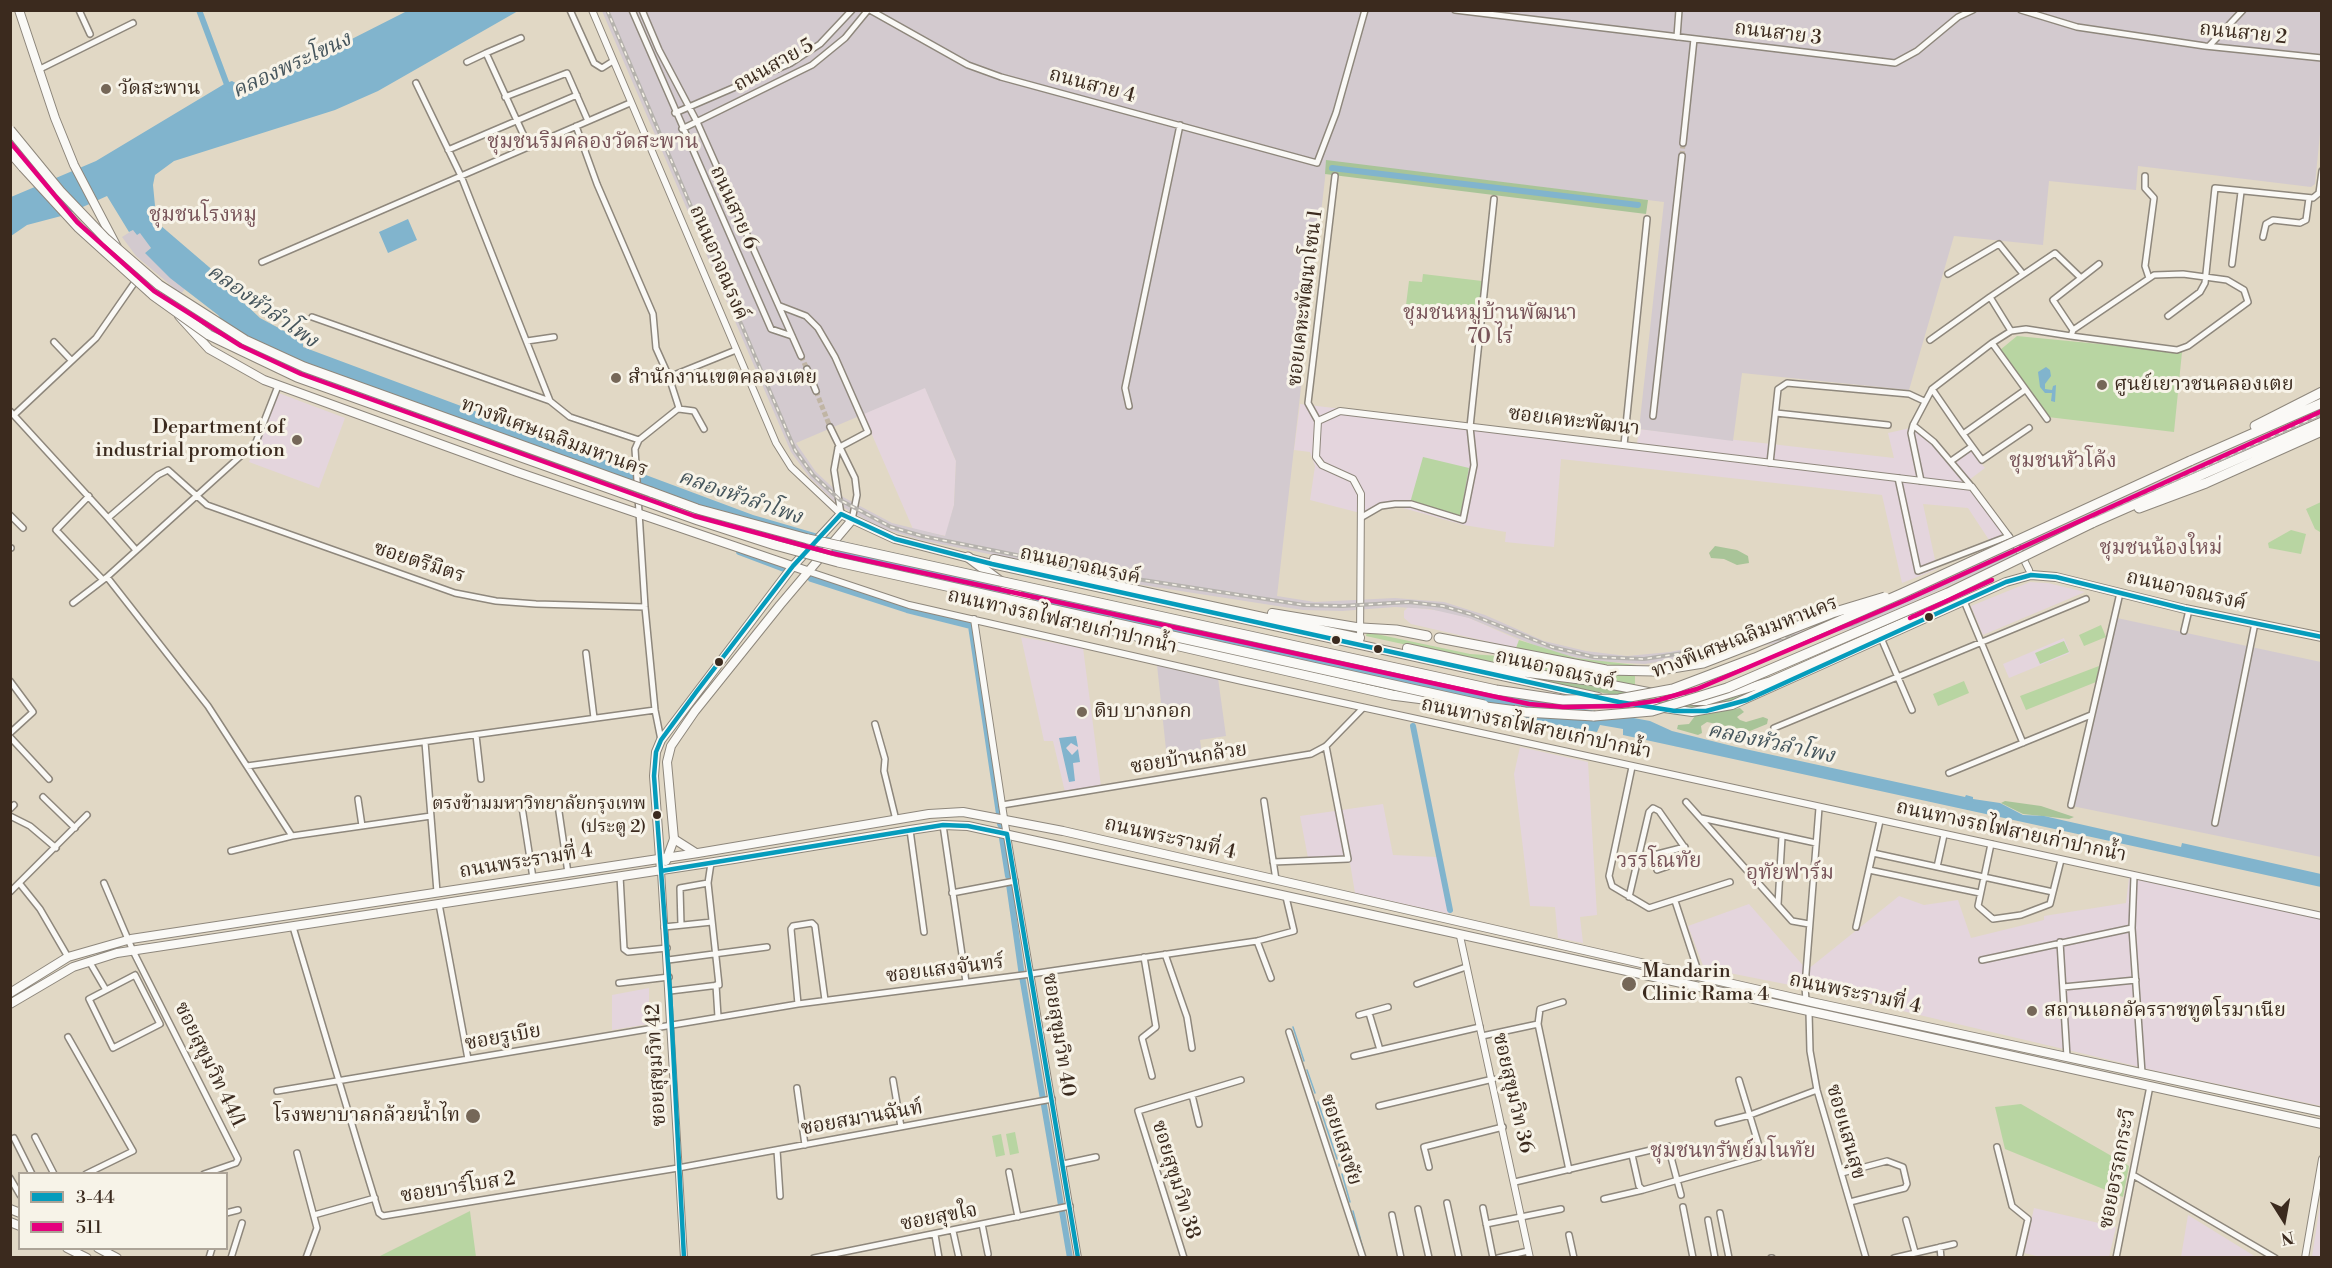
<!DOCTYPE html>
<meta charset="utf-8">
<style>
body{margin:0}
#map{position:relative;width:2332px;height:1268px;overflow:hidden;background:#e1d8c5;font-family:"Libre Bodoni",serif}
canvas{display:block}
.frame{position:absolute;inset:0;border:12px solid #3b2a1e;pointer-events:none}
.legend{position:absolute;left:18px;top:1172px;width:210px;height:78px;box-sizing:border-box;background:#f7f3e8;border:2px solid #aca397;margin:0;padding:8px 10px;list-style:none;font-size:18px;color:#3b2a1e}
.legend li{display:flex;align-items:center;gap:12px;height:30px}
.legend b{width:30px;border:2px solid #aca397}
.north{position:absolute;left:2254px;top:1190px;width:60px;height:60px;-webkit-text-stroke:4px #f7f3e8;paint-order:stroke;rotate:169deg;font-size:16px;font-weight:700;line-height:24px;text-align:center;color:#3b2a1e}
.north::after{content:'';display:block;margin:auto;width:21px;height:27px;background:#3b2a1e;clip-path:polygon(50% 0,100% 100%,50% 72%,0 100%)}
</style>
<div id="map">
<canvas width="2332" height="1268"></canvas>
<div class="frame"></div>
<ul class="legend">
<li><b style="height:8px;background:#069cbc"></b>3-44</li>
<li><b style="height:8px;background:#e5007d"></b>511</li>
</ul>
<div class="north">N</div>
</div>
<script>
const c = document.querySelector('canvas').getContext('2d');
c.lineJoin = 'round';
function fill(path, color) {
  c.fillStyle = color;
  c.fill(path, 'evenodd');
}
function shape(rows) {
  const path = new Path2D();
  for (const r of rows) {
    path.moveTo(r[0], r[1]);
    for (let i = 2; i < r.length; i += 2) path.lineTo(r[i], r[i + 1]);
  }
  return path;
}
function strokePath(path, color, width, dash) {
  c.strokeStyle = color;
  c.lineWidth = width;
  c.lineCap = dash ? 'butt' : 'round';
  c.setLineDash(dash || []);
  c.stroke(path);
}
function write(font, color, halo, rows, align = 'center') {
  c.font = font + ' "Libre Bodoni","Noto Serif Thai",serif';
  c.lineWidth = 6;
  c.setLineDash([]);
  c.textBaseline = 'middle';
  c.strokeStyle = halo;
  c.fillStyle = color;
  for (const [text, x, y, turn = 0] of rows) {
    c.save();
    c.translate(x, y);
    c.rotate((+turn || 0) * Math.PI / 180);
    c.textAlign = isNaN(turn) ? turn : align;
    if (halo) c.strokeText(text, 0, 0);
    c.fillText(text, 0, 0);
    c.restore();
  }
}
const built = shape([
 [925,387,956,461,954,505,946,536,913,529,863,414],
 [276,392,345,418,319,488,249,462],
 [1300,404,1637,444,1639,429,1894,458,1888,433,1919,426,1954,461,1970,450,1985,468,1969,480,2012,538,1993,546,1968,508,1923,504,1937,569,1902,583,1882,495,1561,459,1554,547,1505,542,1506,532,1464,525,1403,508,1381,508,1368,515,1310,500,1315,466,1310,452,1294,450],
 [2030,582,2048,583,2085,592,1983,635,1971,606],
 [1408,607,1442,611,1469,618,1519,640,1516,648,1411,624,1404,618,1404,611],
 [1021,637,1083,648,1101,786,1065,792,1053,741,1044,741],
 [2064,638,2070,653,2009,678,2003,664],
 [1520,747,1588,762,1597,915,1580,917,1583,943,1558,938,1555,907,1530,906,1514,774],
 [1383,804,1393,855,1437,857,1449,914,1355,893,1350,863,1309,863,1300,816],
 [2129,878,2321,919,2321,1106,2161,1072,1805,988,1704,968,1688,926,1749,904,1807,970,1899,896,1924,905,1958,900,1971,938,2044,920,2044,916,2126,903],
 [649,988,649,1024,612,1030,612,995],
 [2321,1198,2321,1257,2312,1257],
 [2034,1208,2116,1227,2109,1257,2045,1258,2024,1253],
 [2188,1215,2256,1257,2181,1257]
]);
const industrial = shape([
 [602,11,2321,11,2321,124,2315,184,2311,187,2138,166,2136,190,2049,181,2043,245,1954,236,1909,390,1742,373,1733,441,1639,429,1664,202,1327,161,1277,596,1315,602,1395,598,1444,602,1485,615,1544,641,1586,651,1627,656,1670,652,1730,640,1815,629,1894,601,2321,409,2321,419,1854,628,1817,637,1645,664,1593,661,1551,652,1469,618,1430,609,1395,607,1342,611,1303,610,1129,583,921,540,881,528,837,504,810,478,791,452],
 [925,388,956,461,954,505,945,536,892,523,843,497,816,472,796,443],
 [133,230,140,232,151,248,145,253,205,263,181,294,136,256,122,237],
 [2117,618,2321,662,2321,857,2072,806],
 [1157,665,1218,678,1226,736,1200,740,1202,754,1167,759]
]);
const green = shape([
 [1423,274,1482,281,1478,317,1422,311,1422,307,1406,305,1409,281,1422,282],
 [2017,336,2182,352,2174,432,2048,417,2000,350],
 [1423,457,1469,468,1460,517,1410,503],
 [2321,502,2322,532,2320,532,2315,529,2306,509],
 [2291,530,2306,534,2301,554,2269,548,2268,543],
 [2101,625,2106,637,2084,646,2079,635],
 [1367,632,1470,654,1514,657,1596,673,1635,675,1635,686,1512,668,1366,636],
 [1519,640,1576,658,1636,665,1636,667,1580,662,1516,648],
 [2064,641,2069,652,2040,664,2035,653],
 [2099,666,2096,682,2026,710,2020,696],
 [1964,681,1969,693,1938,706,1933,694],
 [2021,1104,2129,1166,2123,1197,2005,1149,1995,1107],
 [1015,1132,1019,1153,1010,1155,1006,1134],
 [1001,1134,1005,1155,996,1157,992,1136],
 [470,1211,476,1257,378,1257]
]);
const forest = shape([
 [1326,160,1648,200,1646,214,1325,174],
 [1715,546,1737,550,1748,556,1749,563,1737,565,1724,559,1711,558,1709,553],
 [1548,679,1594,685,1693,704,1708,704,1754,692,1731,702,1702,708,1681,708,1547,682],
 [1740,708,1744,712,1737,717,1740,720,1746,722,1763,717,1768,719,1767,724,1750,731,1707,722,1701,726,1702,733,1698,735,1677,729,1678,725,1689,724,1695,716],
 [2005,801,2041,806,2074,817,2069,819,2023,814,2001,803]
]);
const water = shape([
 [407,11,518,11,378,91,335,110,174,161,155,175,153,185,156,216,160,225,230,285,242,301,260,318,303,341,303,347,753,515,849,543,1345,652,1497,693,1650,721,1672,731,1736,747,1965,797,1966,795,1973,797,1973,799,2000,803,2023,815,2044,816,2181,847,2182,843,2321,874,2321,887,1623,735,1623,729,1600,725,1597,732,1478,711,820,562,293,377,233,334,218,315,170,278,145,253,151,248,140,233,137,235,133,230,129,232,107,196,65,215,27,225,11,236,11,197,96,161,226,83,232,81,244,88,269,81],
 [408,219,417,240,388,253,379,232],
 [2046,367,2050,370,2051,376,2045,384,2045,389,2052,390,2053,386,2056,385,2055,402,2051,401,2052,393,2045,393,2040,387,2038,372],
 [1076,736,1078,747,1071,743,1066,748,1072,755,1078,749,1080,762,1073,763,1075,781,1069,782,1059,738]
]);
const stream = shape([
 [1293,1027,1304,1061],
 [1307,1070,1315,1093],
 [1318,1102,1337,1159],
 [1339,1164,1339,1166],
 [1342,1174,1350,1202],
 [1353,1211,1363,1249]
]);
const canal = shape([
 [199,10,229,90],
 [1332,168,1638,205],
 [739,550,739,552,784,569],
 [811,579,907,610,971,626,999,814],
 [1413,726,1450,910],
 [1000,824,1001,826],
 [1002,838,1008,876],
 [1009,884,1022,976,1070,1258]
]);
const minorTunnel = shape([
 [1682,156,1683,143],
 [801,356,807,369],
 [816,391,830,427]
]);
const minor = shape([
 [79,10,90,34],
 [570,10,594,63,602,68,613,61],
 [632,10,771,329,792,336],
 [642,10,659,50,697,122,801,356],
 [870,10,968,65,1001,77,1317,163,1336,113,1365,10],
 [1455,10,1895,63,1917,51,1958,17,1973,10],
 [2021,10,2077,27,2205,46,2322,58],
 [1677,37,1679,10],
 [521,38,486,53,529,147],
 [2209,46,2243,10],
 [467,62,486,53],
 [38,70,133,23],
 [416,83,461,176,550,401,570,417,639,440],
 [505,97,567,73,588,121],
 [675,113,791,63,820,44,852,10],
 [576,126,597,184,653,314,656,348,669,377],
 [682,129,812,65,845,38,868,10],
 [1683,143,1694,39],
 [448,150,577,95],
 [2145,176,2145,188,2154,198,2145,266,2149,278],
 [2263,237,2266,224,2273,220,2300,223,2306,220,2309,198],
 [262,262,630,103],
 [2232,264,2241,192],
 [1948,274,1999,244,2023,274],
 [1990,297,2055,253,2081,278],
 [780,306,806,316,818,328,835,357,868,432,838,448],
 [2168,316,2200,292,2205,283,2215,188,2313,198,2319,193,2322,171],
 [312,317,550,401],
 [2073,330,2053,300,2099,264],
 [1930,340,1990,297,2011,331],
 [527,341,554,337],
 [54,342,71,360],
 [1992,343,2047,419],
 [807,369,816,391],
 [1932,389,1963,434],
 [2025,390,1963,434,1982,460,2029,428],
 [1129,406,1125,388,1180,125],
 [679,409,694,411,704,429],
 [10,411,108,518,158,475,168,470,207,505,455,593,496,601,536,604,645,607],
 [1776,413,1888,425],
 [14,415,96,338,137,279],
 [1653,416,1682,156],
 [1318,421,1308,403,1335,176],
 [1913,425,1911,433,1921,481],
 [830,427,855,478,857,495,852,520],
 [1624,445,1647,219],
 [838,448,834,470,841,514],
 [1951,461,1971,447],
 [1770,463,1778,389,1787,383,1909,394,1924,401],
 [1898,478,1918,571,2009,536],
 [1972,487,1934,442,1913,425,1932,389,1992,343,2011,331,2026,329,2071,336,2177,350,2188,346,2248,302,2244,290,2227,280,2183,274,2154,275,2073,330,2071,336],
 [89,496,56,530,103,580],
 [10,515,23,528],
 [1362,517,1381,506,1395,504,1411,504,1463,520,1474,465,1470,427,1494,199],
 [108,518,136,550],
 [10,548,11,548],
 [107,577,208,706,292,836],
 [1964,601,2023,743],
 [73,603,107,577,256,442,278,386],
 [2184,631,2189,610],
 [1881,638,1912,710],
 [586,653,594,718],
 [10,681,33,712,10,733],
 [875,724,885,759,884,771,896,820],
 [1774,728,2086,599],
 [476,735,481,779],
 [10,737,49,779],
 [661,740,655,710,645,607,635,449,639,440,679,408,669,377,736,350],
 [425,742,437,892],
 [247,766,655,710],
 [1632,767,1609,876,1612,886,1649,908,1730,882],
 [1949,773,2091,715],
 [43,797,75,828],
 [358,799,362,826],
 [1264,801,1276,880],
 [1686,802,1792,921,1809,924],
 [558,805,568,873],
 [1002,805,1311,754,1326,746,1363,708],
 [2071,805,2120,593],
 [522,807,533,878],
 [10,809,14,805],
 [10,816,30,826,56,848],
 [1701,818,1816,843],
 [2215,823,2255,623],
 [943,825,966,982],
 [910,830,924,932],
 [1991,844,1978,906,1993,919,2021,915,2050,904,2061,860],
 [231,851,292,836,431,816],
 [1873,853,2053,892],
 [1638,859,1685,847],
 [1273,862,1348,859,1326,746],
 [1937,867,1944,835],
 [1869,870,1980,893],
 [620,876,624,949,628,952,667,948],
 [2134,876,2132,928,2142,1073],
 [104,883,133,951,238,1159,236,1163,204,1174],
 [20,884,40,909,68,957],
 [10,892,87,815],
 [952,893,1015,881],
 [1629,897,1649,812,1653,808,1659,811,1692,858,1657,870],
 [1675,901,1700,977],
 [439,904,468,1059],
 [1778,904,1782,837],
 [681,925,680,888,708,883],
 [293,927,359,1148,379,1213,383,1216,678,1168,1052,1099],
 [664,927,712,922],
 [1856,927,1880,821],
 [1257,941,1271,978],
 [2060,942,2067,1057],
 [1165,954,1187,1017,1192,1048],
 [1144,957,1156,1027,1142,1038,1152,1076],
 [668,960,767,947],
 [1982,960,2132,928],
 [89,961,106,990],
 [135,975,160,1024,113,1048,89,999,135,975],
 [619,983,669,977],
 [1417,984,1466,967],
 [716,985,718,1017],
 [2063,987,2136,980],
 [670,991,719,985,708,883,711,863],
 [1806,1001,1805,986,1819,808],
 [798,1004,791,929,793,926,812,923,815,926,825,1000],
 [1809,1012,1810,1051,1817,1090,1866,1258],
 [1369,1013,1380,1050],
 [1359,1015,1388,1007],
 [1538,1024,1540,1009,1563,1002],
 [1289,1032,1363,1258],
 [1482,1036,1538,1024,1569,1170],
 [68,1037,133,1151,86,1174],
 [1354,1056,1480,1027],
 [893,1080,901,1127],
 [797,1088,805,1145],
 [277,1091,798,1004,1031,974,1257,941,1294,931,1286,897],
 [1192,1095,1199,1124],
 [1379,1106,1493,1079],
 [1718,1123,1750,1115,1817,1090],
 [35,1137,54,1174],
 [14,1138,32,1174],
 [1997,1147,2012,1206,2028,1219,2019,1258],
 [777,1150,780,1196],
 [297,1153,317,1228,306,1258],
 [1632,1155,1639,1186,1643,1190,1759,1157,1759,1146,1739,1080],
 [1063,1164,1096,1157],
 [1429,1167,1424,1147,1503,1127],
 [1009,1172,1018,1217],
 [1842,1173,1887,1161,1903,1167,1907,1184,1905,1188,1850,1202],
 [2133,1175,2275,1258],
 [10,1178,20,1195],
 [1515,1182,1668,1146,1681,1195],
 [1604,1199,1643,1190],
 [1447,1203,1459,1258],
 [1683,1207,1693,1258],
 [1483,1208,1493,1258],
 [1418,1209,1429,1258],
 [226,1213,238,1210],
 [1720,1213,1729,1258],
 [314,1215,375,1198],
 [1392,1215,1401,1258],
 [1708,1220,1715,1258],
 [1906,1220,1915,1252],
 [982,1224,988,1254],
 [1486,1224,1561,1209],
 [953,1231,959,1258],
 [935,1235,939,1258],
 [1569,1235,1574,1258],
 [1940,1247,1941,1258],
 [209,1258,212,1248],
 [231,1258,242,1223],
 [814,1258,1070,1206],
 [1184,1258,1138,1111,1241,1080],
 [1498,1258,1528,1251],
 [1771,1258,1772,1258],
 [1894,1258,1954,1244],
 [2116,1258,2150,1086]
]);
const tertiary = shape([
 [592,10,776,443,791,467,841,514],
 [807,571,909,605,1242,681,2322,916],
 [974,619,1004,818,1078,1258],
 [1360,642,1361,494,1353,479,1322,465,1316,457,1318,421,1340,411,1972,487,2019,550,2029,570],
 [661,871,684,1258],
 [1460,936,1530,1258],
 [2305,1258,2322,1159]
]);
const secondary = shape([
 [19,10,55,118,74,165,117,247],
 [130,264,165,300],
 [179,316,209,349,264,380,517,472,807,571],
 [994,559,1360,638],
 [1272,613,1362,628],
 [1407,648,1512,671,1592,681,1694,701,1706,701,1771,681,1911,619],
 [1615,701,1692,712,1732,705,2006,582,2031,575,2056,577,2185,609,2322,637],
 [666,861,674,839,667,762,671,746,695,711,780,605,852,520],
 [661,871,654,776,656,752,661,740,793,566,841,514,895,539,992,564,1598,697]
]);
const primary = shape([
 [674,839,696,853],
 [10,993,68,957,131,939,698,853,929,814,963,812,1063,831,1816,1003,2322,1112],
 [10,1004,73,967,117,953,734,859,910,830,943,825,968,826,2322,1124],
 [10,1209,20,1213],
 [10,1222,20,1226],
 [67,1248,87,1258],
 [98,1248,117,1258]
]);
const motorway = shape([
 [10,152,23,167],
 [2255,426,2322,392],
 [2190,461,2322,403],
 [651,492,697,509,808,539],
 [2139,508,2206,483,2322,431],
 [2092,523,2322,422],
 [968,557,1045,615,1392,695,1525,712,1594,716],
 [1362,628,1396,630,1427,636],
 [1439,638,1606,670,1654,671]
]);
const rail = shape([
 [607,10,795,450,813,475,840,500,891,527,922,536,1130,578,1304,605,1342,606,1409,602,1443,606,1470,614,1552,647,1594,657,1644,659,1816,633,1853,624,2322,414]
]);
const motorwayBridge = shape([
 [10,130,60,191,106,239,159,285,245,340,304,367,651,492],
 [23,167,79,228,153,295,209,335,297,377,698,520,775,545,838,562,1484,705],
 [808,539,1496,690,1563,700,1619,699,1673,689,1755,658,1903,593,2190,461],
 [1654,671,1703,663,1832,613,1885,597],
 [1594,716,1652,711,1727,688,1948,593,2092,523]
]);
const bus1 = shape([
 [661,871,943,825,968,826,1007,834,1078,1258],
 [684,1258,670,991,654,776,656,752,661,740,697,691,793,566,841,514,895,539,992,564,1619,702,1675,711,1706,711,1747,700,2006,582,2031,575,2056,577,2185,609,2322,637]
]);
const bus2 = shape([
 [10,142,77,222,154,291,241,346,301,374,694,516,831,553,1529,704,1563,707,1620,706,1655,701,1697,689,1906,600,2322,411],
 [1910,618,1992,580]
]);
const markers = [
 [106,89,6,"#756758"],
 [616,378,6,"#756758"],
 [2102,385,6,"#756758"],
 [297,440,6,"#756758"],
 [1929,617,5,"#3b2a1e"],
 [1336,640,5,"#3b2a1e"],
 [1378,649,5,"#3b2a1e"],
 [719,662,5,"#3b2a1e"],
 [1082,712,6,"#756758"],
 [657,815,5,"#3b2a1e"],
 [1629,984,8,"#756758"],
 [2032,1011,6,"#756758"],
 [473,1116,8,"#756758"]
];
const busNames = [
 ["ตรงข้ามมหาวิทยาลัยกรุงเทพ",646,805],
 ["(ประตู 2)",646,828]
];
const streetNames = [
 ["ถนนสาย 3",1778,34,7],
 ["ถนนสาย 2",2243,34,6],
 ["ถนนสาย 5",774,66,-29],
 ["ถนนสาย 4",1092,86,15],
 ["ถนนสาย 6",733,208,66],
 ["ถนนอาจณรงค์",718,263,67],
 ["ซอยเคหะพัฒนาโซน 1",1306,298,-83],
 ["ซอยเคหะพัฒนา",1574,422,7],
 ["ทางพิเศษเฉลิมมหานคร",554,438,20],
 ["ซอยตรีมิตร",419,563,18],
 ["ถนนอาจณรงค์",1080,566,12],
 ["ถนนอาจณรงค์",2186,591,13],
 ["ถนนทางรถไฟสายเก่าปากน้ำ",1062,622,13],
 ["ทางพิเศษเฉลิมมหานคร",1745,638,-21],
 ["ถนนอาจณรงค์",1555,670,13],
 ["ถนนทางรถไฟสายเก่าปากน้ำ",1536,729,12],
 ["ซอยบ้านกล้วย",1189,759,-9],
 ["ถนนทางรถไฟสายเก่าปากน้ำ",2011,832,12],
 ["ถนนพระรามที่ 4",1170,839,13],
 ["ถนนพระรามที่ 4",526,862,-9],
 ["ซอยแสงจันทร์",945,970,-7],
 ["ถนนพระรามที่ 4",1855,994,12],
 ["ซอยสุขุมวิท 40",1058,1035,81],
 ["ซอยรูเบีย",503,1038,-10],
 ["ซอยสุขุมวิท 44/1",209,1065,64],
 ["ซอยสุขุมวิท 42",657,1065,-93],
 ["ซอยสุขุมวิท 36",1512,1093,77],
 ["ซอยสมานฉันท์",862,1119,-10],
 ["ซอยแสนสุข",1845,1132,74],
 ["ซอยแสงชัย",1340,1140,72],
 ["ซอยอรรถกระวี",2118,1169,-79],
 ["ซอยสุขุมวิท 38",1175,1180,73],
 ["ซอยบาร์โบส 2",458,1188,-9],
 ["ซอยสุขใจ",939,1218,-11]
];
const poiNames = [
 ["วัดสะพาน",118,89],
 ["สำนักงานเขตคลองเตย",628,378],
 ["ศูนย์เยาวชนคลองเตย",2114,385],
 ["Department of",285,428,"right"],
 ["industrial promotion",285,451,"right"],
 ["ดิบ บางกอก",1094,712],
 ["Mandarin",1642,972],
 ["Clinic Rama 4",1642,995],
 ["สถานเอกอัครราชทูตโรมาเนีย",2044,1011],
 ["โรงพยาบาลกล้วยน้ำไท",460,1116,"right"]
];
const waterNames = [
 ["คลองพระโขนง",292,66,-25],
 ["คลองหัวลำโพง",262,307,35],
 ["คลองหัวลำโพง",740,498,19],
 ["คลองหัวลำโพง",1771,744,12]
];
const neighbourhoodNames = [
 ["ชุมชนริมคลองวัดสะพาน",593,143],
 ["ชุมชนโรงหมู",203,216],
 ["ชุมชนหมู่บ้านพัฒนา",1490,314],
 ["70 ไร่",1490,338],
 ["ชุมชนหัวโค้ง",2063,462],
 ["ชุมชนน้องใหม่",2161,549],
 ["วรรโณทัย",1659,862],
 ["อุทัยฟาร์ม",1790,874],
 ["ชุมชนทรัพย์มโนทัย",1733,1152]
];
fill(built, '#e4d5dd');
fill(industrial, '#d3cacf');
fill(green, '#b8d5a2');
fill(forest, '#a8c498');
fill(water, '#81b4cd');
strokePath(stream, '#81b4cd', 1.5);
strokePath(canal, '#81b4cd', 6);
strokePath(minorTunnel, '#c0b5a4', 5, [5, 2.5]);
strokePath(minor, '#8e877c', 8);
strokePath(tertiary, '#8e877c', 8);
strokePath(secondary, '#8e877c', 10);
strokePath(primary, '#8e877c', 10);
strokePath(motorway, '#8e877c', 11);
strokePath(minor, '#faf9f6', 5);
strokePath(tertiary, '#faf9f6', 6);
strokePath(secondary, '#faf9f6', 8);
strokePath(primary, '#faf9f6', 8);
strokePath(motorway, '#faf9f6', 9);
strokePath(rail, '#b5b2ad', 4);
strokePath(rail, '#f7f3e8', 1.5, [4.5]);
strokePath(motorwayBridge, '#8e877c', 11, []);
strokePath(motorwayBridge, '#faf9f6', 9);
strokePath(bus1, '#069cbc', 4.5);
strokePath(bus2, '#e5007d', 4.5);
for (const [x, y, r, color] of markers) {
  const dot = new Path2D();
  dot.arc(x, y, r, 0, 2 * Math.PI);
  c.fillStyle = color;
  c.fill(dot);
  strokePath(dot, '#f7f3e8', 2);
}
write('18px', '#3b2a1e', '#f7f3e8', busNames, 'right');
write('20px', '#3b2a1e', '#f7f3e8', streetNames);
write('20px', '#3b2a1e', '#f7f3e8', poiNames, 'left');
write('italic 21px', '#45555c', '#f7f3e8', waterNames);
write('21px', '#785459', '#f7f3e8', neighbourhoodNames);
</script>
